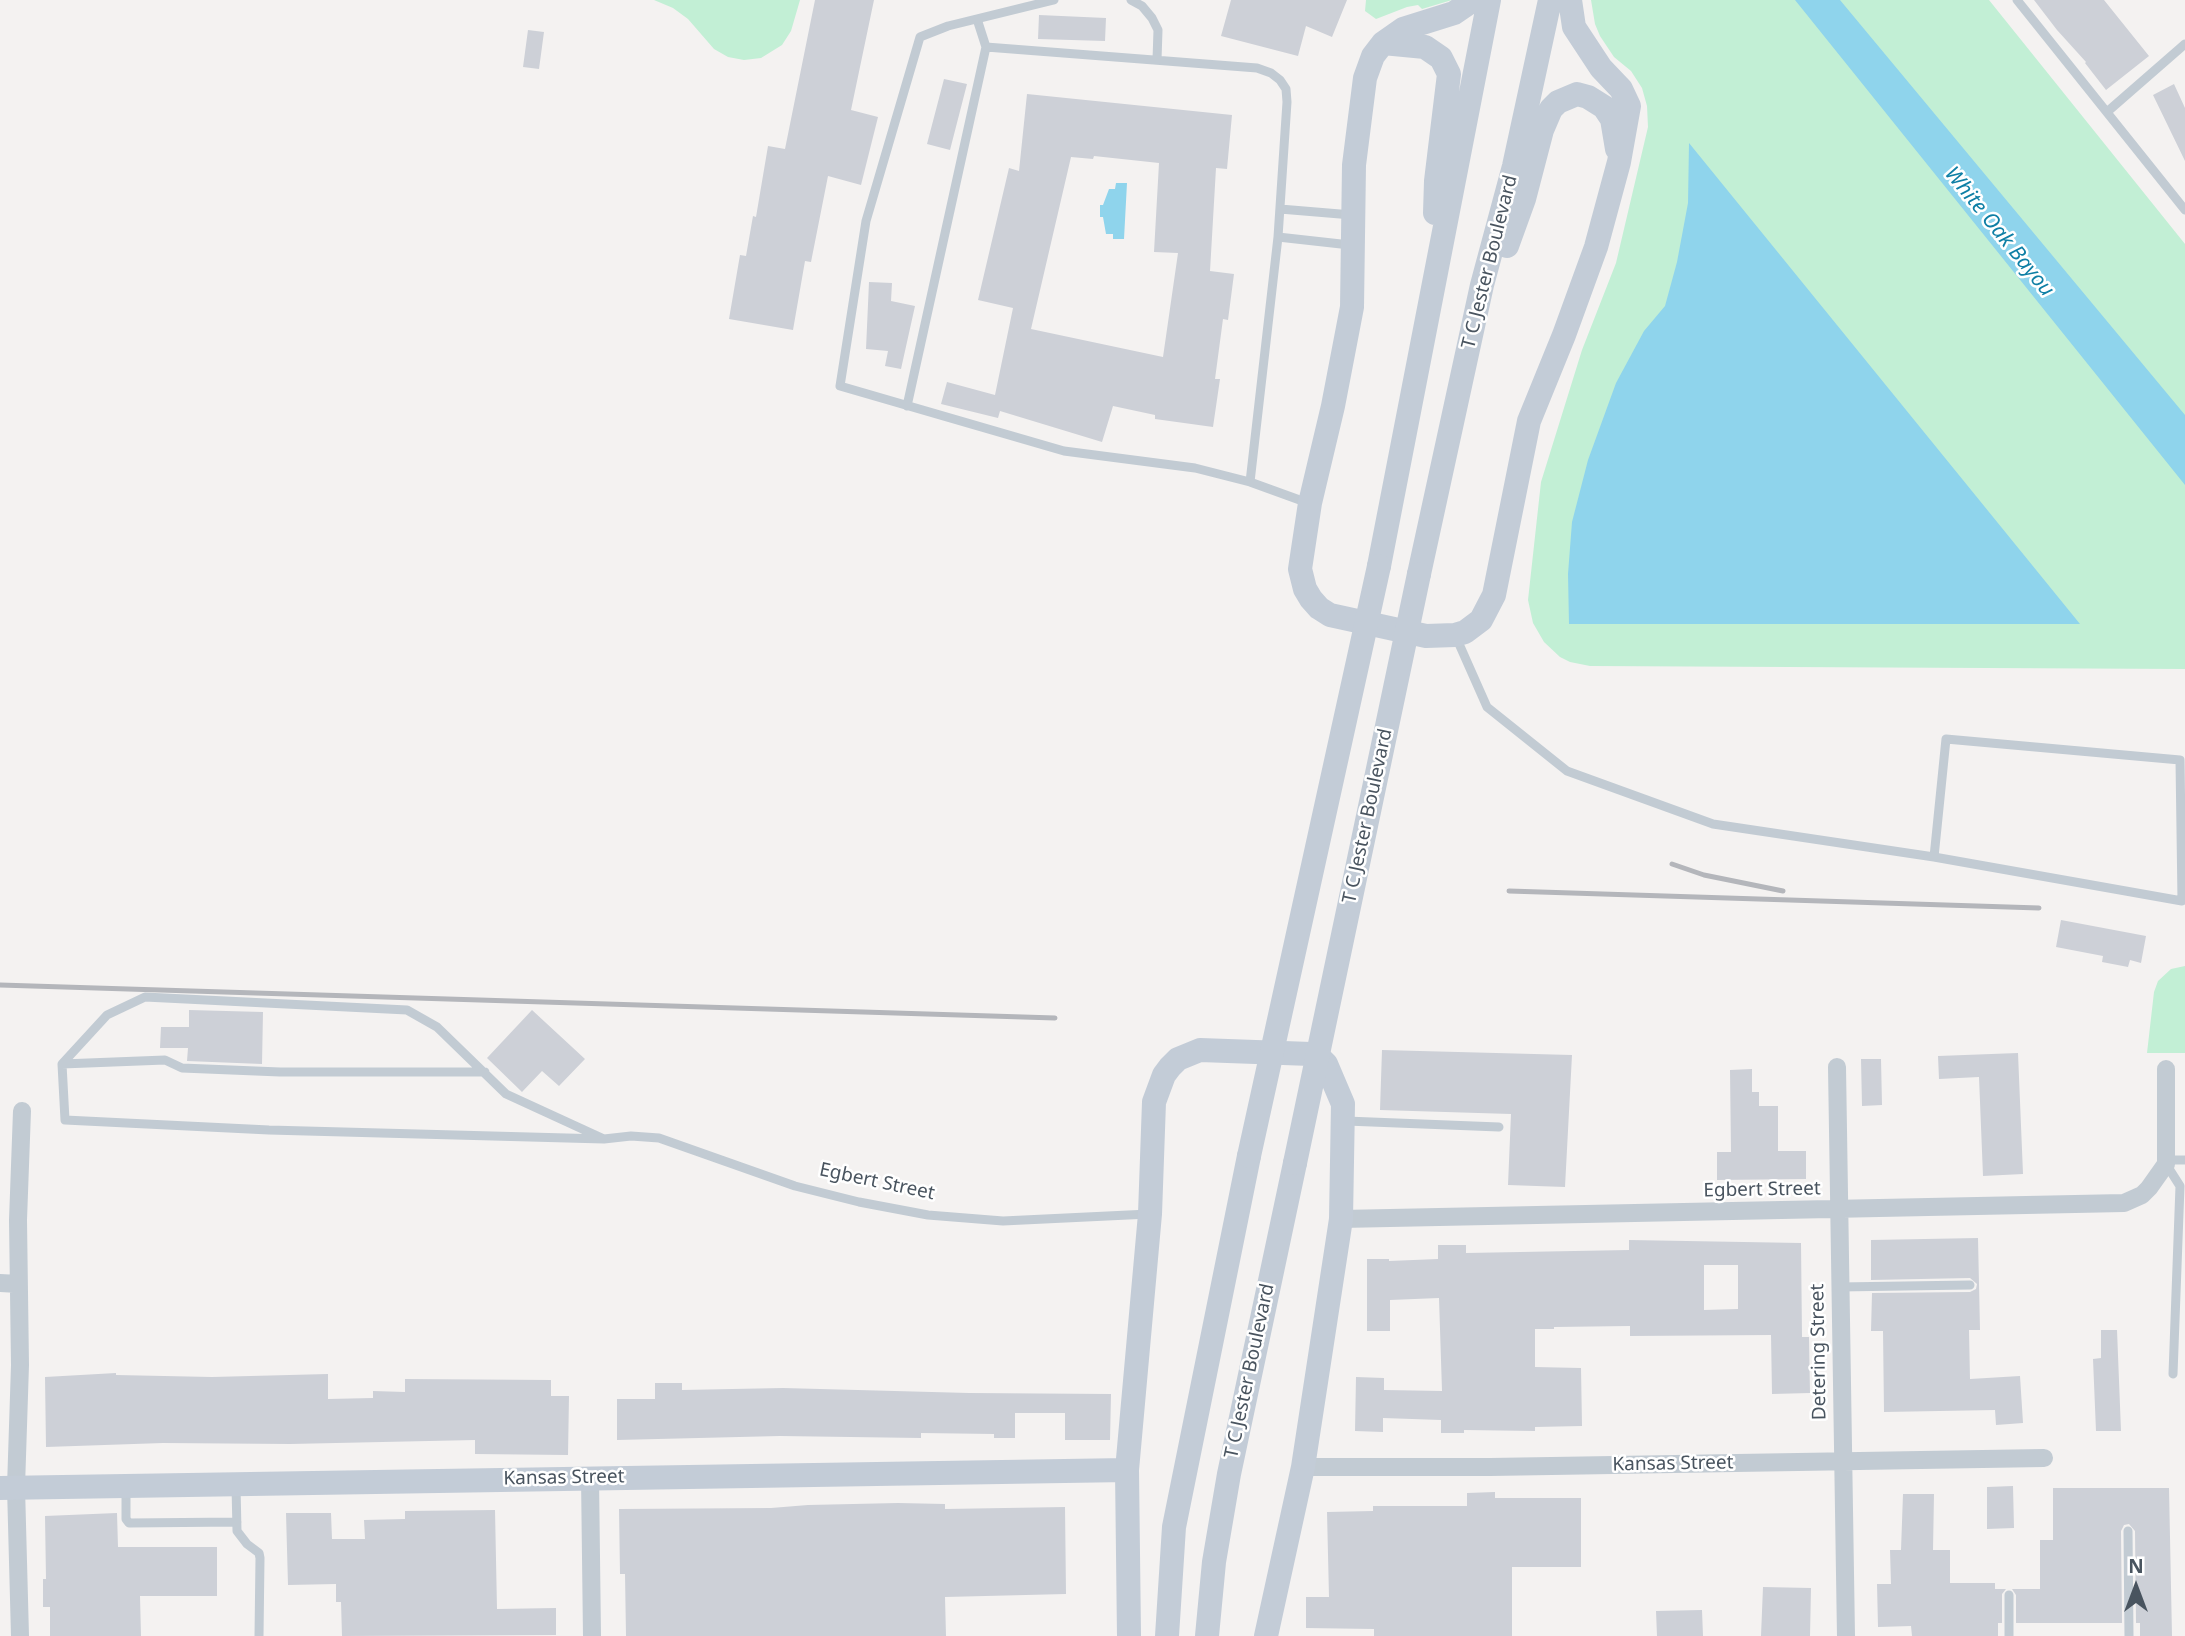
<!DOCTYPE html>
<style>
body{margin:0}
#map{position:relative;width:2185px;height:1636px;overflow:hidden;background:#f4f2f1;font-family:"Noto Sans",sans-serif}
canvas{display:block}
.north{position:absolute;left:2101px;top:1552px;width:70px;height:70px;-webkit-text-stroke:5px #fff;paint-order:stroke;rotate:0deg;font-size:19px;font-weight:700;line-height:28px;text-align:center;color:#49545f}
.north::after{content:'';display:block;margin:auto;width:24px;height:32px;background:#49545f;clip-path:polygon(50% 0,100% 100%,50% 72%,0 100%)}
</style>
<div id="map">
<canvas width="2185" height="1636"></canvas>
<div class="north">N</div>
</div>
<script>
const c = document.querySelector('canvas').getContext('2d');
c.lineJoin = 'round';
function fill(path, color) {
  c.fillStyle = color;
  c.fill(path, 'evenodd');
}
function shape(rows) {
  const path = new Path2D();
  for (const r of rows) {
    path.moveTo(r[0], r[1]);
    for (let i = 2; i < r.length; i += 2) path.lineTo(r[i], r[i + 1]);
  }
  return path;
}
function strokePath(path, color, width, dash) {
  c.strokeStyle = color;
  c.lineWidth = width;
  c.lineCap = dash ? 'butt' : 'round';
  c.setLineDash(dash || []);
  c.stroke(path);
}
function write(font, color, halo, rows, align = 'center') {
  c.font = font + ' "Noto Sans",sans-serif';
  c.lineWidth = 5;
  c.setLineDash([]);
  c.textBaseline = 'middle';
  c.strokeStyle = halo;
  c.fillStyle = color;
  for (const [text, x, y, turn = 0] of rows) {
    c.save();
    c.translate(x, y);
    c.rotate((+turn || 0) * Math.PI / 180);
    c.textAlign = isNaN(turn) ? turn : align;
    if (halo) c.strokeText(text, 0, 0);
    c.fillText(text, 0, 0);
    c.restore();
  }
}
const green = shape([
 [654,0,800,0,791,31,782,45,761,58,744,60,728,57,714,49,688,19,673,8],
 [1366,0,1452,0,1422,9,1418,5,1407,7,1376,19,1365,11],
 [1591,0,1989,0,2185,244,2185,669,1590,666,1570,662,1560,657,1544,642,1533,623,1528,600,1541,482,1582,350,1616,263,1648,127,1647,106,1642,88,1631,71,1614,57,1600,36,1595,24],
 [2185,966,2185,1053,2147,1053,2154,992,2158,981,2171,969]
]);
const water = shape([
 [1795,0,1840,0,2185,415,2185,485],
 [1689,143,2080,624,1569,624,1568,574,1572,522,1588,460,1616,383,1644,331,1665,306,1677,262,1688,203],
 [1116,183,1127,183,1124,239,1113,239,1113,234,1106,234,1103,217,1100,217,1100,205,1103,205,1109,189,1115,189]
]);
const building = shape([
 [815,0,874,0,851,110,878,117,861,185,828,176,811,262,805,261,793,330,729,319,740,255,746,256,753,216,756,217,768,146,785,149],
 [1231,0,1347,0,1332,37,1306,26,1298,56,1221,36],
 [2034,0,2104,0,2149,56,2106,90,2085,63,2086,62,2057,30],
 [1039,15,1106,18,1105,41,1038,39],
 [528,30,544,32,539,69,523,67],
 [944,79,967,84,950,150,927,144],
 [2174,84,2185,108,2185,161,2153,95],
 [1027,94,1232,115,1227,169,1216,168,1210,271,1234,274,1228,320,1223,319,1215,379,1220,379,1213,427,1155,419,1155,415,1113,406,1102,442,1000,411,998,418,941,404,947,382,995,395,1013,308,978,300,1009,168,1019,171],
 [1094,156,1159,163,1154,252,1178,253,1163,357,1031,329,1071,157,1093,159],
 [869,282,892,283,891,301,915,306,901,369,885,366,888,351,866,349],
 [2061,920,2146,936,2141,963,2130,960,2128,967,2102,962,2103,956,2056,947],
 [189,1010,263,1012,262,1064,187,1061,188,1048,160,1048,161,1027,189,1027],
 [532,1010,585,1059,559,1086,542,1071,522,1092,487,1058],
 [1382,1050,1572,1055,1565,1187,1508,1185,1511,1114,1380,1110],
 [2018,1053,2023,1174,1983,1176,1979,1077,1939,1079,1938,1056],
 [1861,1059,1881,1059,1882,1105,1862,1106],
 [1752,1069,1752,1092,1759,1092,1759,1106,1778,1106,1778,1151,1806,1151,1806,1179,1717,1180,1717,1152,1731,1152,1730,1070],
 [1978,1238,1980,1330,1969,1330,1970,1379,2020,1376,2023,1423,1996,1425,1995,1410,1884,1412,1883,1331,1871,1331,1872,1293,1970,1292,1976,1289,1977,1284,1970,1278,1871,1280,1871,1240],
 [1629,1240,1801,1243,1802,1337,1809,1337,1810,1393,1772,1394,1771,1335,1630,1336,1630,1326,1554,1327,1554,1329,1535,1329,1535,1367,1581,1368,1582,1426,1535,1427,1535,1431,1464,1430,1464,1433,1441,1433,1441,1420,1383,1418,1383,1432,1355,1431,1356,1377,1384,1378,1384,1390,1442,1391,1439,1298,1390,1300,1390,1331,1367,1331,1367,1259,1389,1259,1389,1261,1438,1259,1438,1245,1466,1245,1466,1253,1629,1250],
 [1704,1265,1738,1265,1738,1309,1704,1310],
 [2101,1330,2117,1330,2121,1431,2096,1431,2093,1359,2101,1358],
 [116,1373,116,1375,212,1377,328,1374,328,1399,373,1398,373,1391,405,1392,405,1379,551,1380,551,1396,569,1396,568,1455,475,1454,475,1440,290,1444,163,1443,46,1447,45,1377],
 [655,1383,682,1383,682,1390,783,1388,969,1393,1111,1394,1110,1440,1065,1440,1065,1413,1015,1413,1015,1438,994,1438,994,1434,921,1433,921,1438,780,1436,617,1440,617,1399,655,1399],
 [2013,1486,2014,1528,1987,1529,1987,1487],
 [2053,1488,2169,1488,2172,1636,2140,1636,2140,1623,2136,1623,2135,1531,2129,1524,2124,1525,2121,1531,2122,1623,2016,1623,2016,1595,2012,1589,2040,1589,2040,1540,2053,1540],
 [1495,1492,1495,1498,1581,1498,1581,1567,1512,1567,1512,1636,1374,1636,1374,1629,1306,1628,1306,1597,1329,1597,1327,1512,1373,1511,1373,1506,1467,1506,1467,1493],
 [1903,1494,1934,1494,1933,1550,1950,1550,1950,1583,1995,1583,1995,1589,2006,1589,2002,1594,2002,1623,1998,1623,1998,1636,1912,1636,1911,1626,1878,1627,1877,1584,1891,1584,1890,1550,1901,1550],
 [898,1503,945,1504,945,1509,1065,1507,1066,1594,945,1597,946,1636,626,1636,625,1574,620,1574,619,1509,771,1508,808,1505],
 [495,1510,497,1609,556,1608,556,1635,342,1636,341,1602,336,1602,336,1584,288,1585,286,1513,331,1513,332,1539,365,1539,364,1520,405,1519,405,1511],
 [117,1513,118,1547,217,1547,217,1596,140,1596,141,1636,50,1636,50,1607,43,1607,43,1579,46,1579,45,1516],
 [1763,1587,1811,1588,1810,1636,1761,1636],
 [1702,1610,1703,1636,1657,1636,1656,1611]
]);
const lane = shape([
 [1131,0,1142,6,1152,18,1158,30,1157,60],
 [2017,0,2185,210],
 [977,19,986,47],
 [2107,112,2185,44],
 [1280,209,1352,215],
 [1278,237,1350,245],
 [907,406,986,47,1257,68,1271,73,1280,80,1286,89,1287,102,1278,237,1250,482,1195,468,1064,451,840,386,866,221,920,37,948,26,1054,0],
 [1250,482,1308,503],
 [1456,637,1487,707,1567,771,1713,824,1934,857,2182,901,2180,760,1946,739,1934,857],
 [62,1064,165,1060,182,1068,280,1072,485,1072],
 [1346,1121,1499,1127],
 [604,1139,506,1094,437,1027,407,1010,145,997,107,1015,62,1064,65,1120,269,1130,604,1139,631,1136,659,1138,795,1186,859,1202,928,1215,1003,1221,1149,1214],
 [2165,1160,2185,1160],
 [2166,1164,2180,1186,2173,1374],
 [1839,1287,1970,1285],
 [236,1486,237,1531,247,1544,259,1553,260,1558,259,1636],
 [126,1488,126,1519,129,1523,237,1522],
 [2128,1531,2129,1636],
 [2009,1595,2009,1636]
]);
const street = shape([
 [1837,1067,1846,1636],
 [1341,1219,2124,1203,2142,1195,2149,1188,2166,1164,2166,1069],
 [0,1283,18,1284],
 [1303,1467,1490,1467,2044,1458],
 [590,1477,592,1636],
 [20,1636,16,1487,20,1365,18,1220,22,1111]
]);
const secondary = shape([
 [1473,0,1454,13,1403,29,1383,43,1373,56,1365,78,1354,165,1352,307,1333,406,1310,503,1300,569,1305,589,1311,599,1319,608,1330,615,1426,636,1455,635,1465,632,1481,620,1494,595,1529,421,1564,335,1596,247,1619,162,1629,106,1621,89,1601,68,1574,27,1570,0],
 [1383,43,1425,47,1441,58,1449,74,1436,181,1435,213],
 [1507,246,1524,199,1542,130,1551,109,1558,102,1577,94,1588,97,1604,107,1612,119,1617,149],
 [1379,566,1489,0],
 [1419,574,1482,285,1514,166,1550,0],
 [0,1488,1127,1470],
 [1129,1636,1127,1470,1150,1214,1154,1102,1164,1075,1170,1067,1178,1059,1200,1050,1311,1054,1320,1058,1326,1064,1343,1104,1341,1219,1303,1467,1266,1636],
 [1167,1636,1174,1527,1249,1156],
 [1207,1636,1214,1562,1229,1474,1295,1163]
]);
const rail = shape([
 [1672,864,1704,875,1783,891],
 [1509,891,2039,908],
 [0,985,1055,1018]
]);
const secondaryBridge = shape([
 [1249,1156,1379,566],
 [1295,1163,1419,574]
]);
const streetNames = [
 ["T C Jester Boulevard",1490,262,-76],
 ["T C Jester Boulevard",1368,816,-78],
 ["Egbert Street",877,1182,12],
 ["Egbert Street",1762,1190,-1],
 ["Detering Street",1819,1352,-91],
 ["T C Jester Boulevard",1250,1371,-78],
 ["Kansas Street",1673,1464,-1],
 ["Kansas Street",564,1478,-1]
];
const waterNames = [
 ["White Oak Bayou",1999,232,51]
];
fill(green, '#c2efd5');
fill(water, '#8fd4ec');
fill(building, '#cdd0d7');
strokePath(lane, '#c2cbd3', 9);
strokePath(street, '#c2cbd3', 18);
strokePath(secondary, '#c3ccd7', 24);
strokePath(rail, '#b4b6bb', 5);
strokePath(secondaryBridge, '#c3ccd7', 24);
write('19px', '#49545f', '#fff', streetNames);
write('italic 21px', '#0e7fa5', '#fff', waterNames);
</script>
